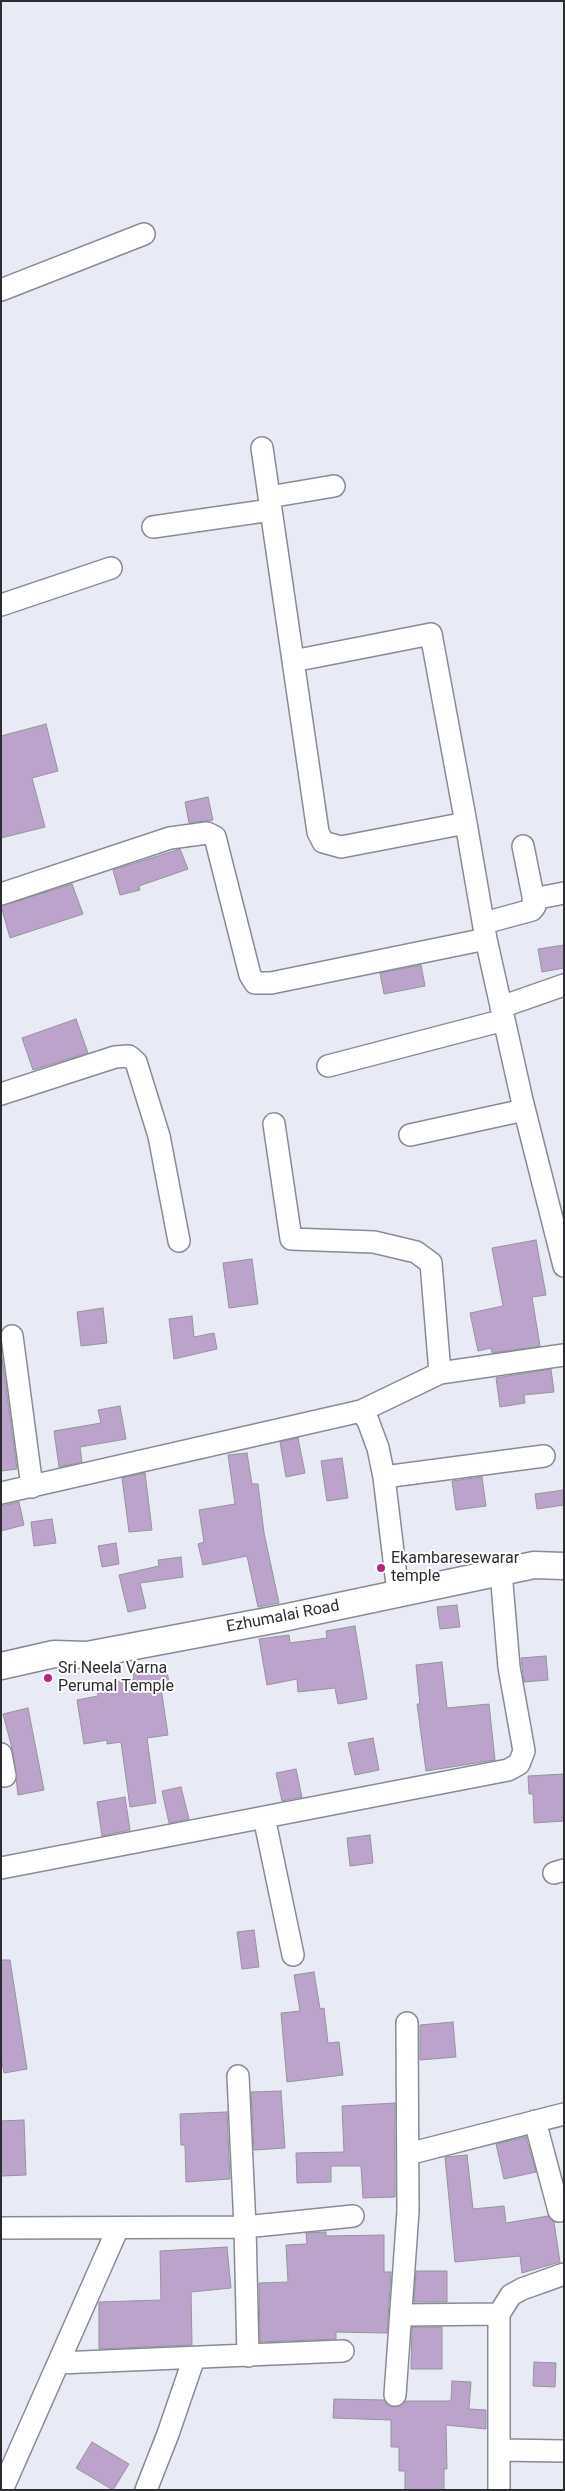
<!DOCTYPE html>
<style>
body{margin:0}
#map{position:relative;width:565px;height:2491px;overflow:hidden;background:#e8ebf6;font-family:Roboto,sans-serif}
canvas{display:block}
.frame{position:absolute;inset:0;border:2px solid #2c2d31;pointer-events:none}
</style>
<div id="map">
<canvas width="565" height="2491"></canvas>
<div class="frame"></div>
</div>
<script>
const c = document.querySelector('canvas').getContext('2d');
c.lineJoin = 'round';
function fill(path, color) {
  c.fillStyle = color;
  c.fill(path, 'evenodd');
}
function shape(rows) {
  const path = new Path2D();
  for (const r of rows) {
    path.moveTo(r[0], r[1]);
    for (let i = 2; i < r.length; i += 2) path.lineTo(r[i], r[i + 1]);
  }
  return path;
}
function strokePath(path, color, width, dash) {
  c.strokeStyle = color;
  c.lineWidth = width;
  c.lineCap = dash ? 'butt' : 'round';
  c.setLineDash(dash || []);
  c.stroke(path);
}
function write(font, color, halo, rows, align = 'center') {
  c.font = font + ' Roboto,sans-serif';
  c.lineWidth = 4;
  c.setLineDash([]);
  c.textBaseline = 'middle';
  c.strokeStyle = halo;
  c.fillStyle = color;
  for (const [text, x, y, turn = 0] of rows) {
    c.save();
    c.translate(x, y);
    c.rotate((+turn || 0) * Math.PI / 180);
    c.textAlign = isNaN(turn) ? turn : align;
    if (halo) c.strokeText(text, 0, 0);
    c.fillText(text, 0, 0);
    c.restore();
  }
}
const building = shape([
 [46,724,58,771,32,778,45,827,1,838,1,736,46,724],
 [208,797,213,820,189,823,185,802,208,797],
 [180,849,188,869,139,886,140,890,120,895,113,870,180,849],
 [72,884,83,914,10,938,1,906,72,884],
 [564,945,564,968,542,972,538,949,564,945],
 [421,965,425,986,384,994,380,973,421,965],
 [76,1019,88,1053,33,1070,22,1038,76,1019],
 [536,1240,546,1295,532,1297,540,1346,492,1353,491,1348,478,1351,470,1313,503,1306,492,1248,536,1240],
 [252,1259,258,1304,229,1308,223,1263,252,1259],
 [103,1308,107,1343,81,1346,77,1312,103,1308],
 [192,1316,194,1337,214,1333,217,1349,174,1359,169,1319,192,1316],
 [1,1350,17,1469,1,1471,1,1350],
 [551,1369,554,1392,524,1395,525,1403,500,1407,496,1378,551,1369],
 [120,1406,126,1439,80,1447,82,1462,59,1467,54,1431,101,1423,98,1410,120,1406],
 [298,1438,305,1473,286,1477,280,1442,298,1438],
 [247,1453,252,1484,258,1484,264,1533,279,1603,258,1607,247,1556,203,1565,198,1544,204,1542,199,1510,235,1504,228,1455,247,1453],
 [342,1458,348,1498,327,1501,321,1461,342,1458],
 [145,1473,152,1530,129,1532,122,1478,145,1473],
 [482,1477,486,1506,456,1510,452,1481,482,1477],
 [564,1490,564,1505,537,1509,535,1494,564,1490],
 [19,1502,24,1525,1,1531,1,1506,19,1502],
 [52,1519,56,1543,34,1546,31,1522,52,1519],
 [116,1543,119,1564,102,1567,98,1546,116,1543],
 [181,1557,183,1577,140,1583,146,1608,128,1612,119,1575,159,1566,158,1560,181,1557],
 [457,1605,460,1627,440,1629,437,1607,457,1605],
 [355,1626,367,1699,338,1704,335,1688,298,1692,297,1679,267,1685,259,1639,289,1635,290,1643,327,1638,326,1631,355,1626],
 [546,1656,548,1680,524,1682,521,1658,546,1656],
 [442,1662,447,1708,489,1704,495,1760,426,1771,417,1704,420,1704,416,1665,442,1662],
 [166,1667,170,1687,161,1688,168,1735,147,1738,156,1803,130,1807,121,1742,107,1744,107,1740,84,1744,77,1700,98,1696,96,1685,134,1679,133,1673,166,1667],
 [28,1708,44,1790,18,1795,13,1752,3,1714,28,1708],
 [373,1738,379,1770,355,1775,348,1743,373,1738],
 [296,1769,302,1797,282,1801,276,1773,296,1769],
 [564,1774,564,1821,534,1823,533,1794,529,1794,528,1776,564,1774],
 [181,1787,189,1819,169,1823,162,1791,181,1787],
 [125,1797,130,1830,102,1836,97,1802,125,1797],
 [370,1835,373,1863,350,1866,347,1838,370,1835],
 [254,1930,259,1967,242,1969,237,1932,254,1930],
 [1,1960,10,1960,27,2069,4,2073,1,2058,1,1960],
 [314,1972,320,2009,324,2008,328,2043,339,2042,343,2075,287,2082,281,2013,300,2011,294,1975,314,1972],
 [453,2022,456,2057,420,2060,420,2025,453,2022],
 [281,2091,285,2148,254,2150,251,2092,281,2091],
 [395,2103,395,2197,363,2198,361,2166,331,2166,331,2182,297,2183,296,2153,344,2152,342,2106,395,2103],
 [227,2112,230,2179,186,2182,185,2145,181,2145,180,2114,227,2112],
 [24,2120,26,2175,1,2176,1,2121,24,2120],
 [526,2137,536,2172,504,2179,496,2144,526,2137],
 [467,2155,473,2209,504,2206,506,2223,548,2216,554,2222,560,2262,522,2273,520,2256,455,2262,445,2157,467,2155],
 [326,2232,326,2236,384,2235,384,2272,391,2272,387,2333,336,2332,336,2339,260,2342,259,2283,288,2282,286,2245,307,2244,306,2233,326,2232],
 [227,2247,231,2288,191,2292,192,2345,99,2349,99,2302,161,2300,160,2251,227,2247],
 [416,2271,447,2271,447,2302,414,2302,416,2271],
 [412,2327,442,2327,442,2369,411,2369,412,2327],
 [534,2362,556,2363,555,2387,533,2386,534,2362],
 [452,2381,471,2382,469,2409,486,2410,486,2429,446,2425,447,2469,444,2469,444,2490,405,2490,405,2471,399,2471,399,2447,391,2447,391,2420,333,2418,334,2399,384,2400,388,2406,395,2407,401,2406,406,2401,451,2401,452,2381],
 [92,2442,129,2464,113,2490,76,2468,92,2442]
]);
const minor = shape([
 [1,290,144,234],
 [262,448,318,832,323,842,341,847,466,823,486,939],
 [269,497,334,486],
 [153,527,271,510],
 [1,605,111,568],
 [293,661,431,634,466,823],
 [1,894,170,838,207,833,215,837,250,975,255,983,271,983,486,939,522,1100,564,1266],
 [533,899,564,893],
 [484,923,532,910,535,906,523,846],
 [501,1007,564,985],
 [328,1066,504,1020],
 [1,1094,115,1057,129,1056,136,1062,159,1136,179,1241],
 [274,1124,291,1239,374,1242,416,1252,431,1263,440,1373,361,1411],
 [410,1135,524,1110],
 [12,1336,32,1487],
 [440,1373,564,1355],
 [384,1477,544,1456],
 [1,1493,361,1411,368,1421,378,1448,384,1477,398,1593],
 [1,1754,5,1776],
 [264,1817,293,1955],
 [1,1868,508,1770,519,1764,524,1751,509,1667,501,1572],
 [554,1873,564,1870],
 [238,2076,245,2227,248,2356],
 [535,2121,559,2211],
 [408,2154,564,2114],
 [1,2228,245,2227,353,2216],
 [499,2314,499,2490],
 [402,2315,499,2314,511,2295,522,2289,564,2274],
 [59,2363,343,2351],
 [395,2395,408,2211,407,2023],
 [501,2450,564,2451],
 [2,2490,118,2228],
 [146,2490,168,2434,194,2358]
]);
const tertiary = shape([
 [1,1666,54,1654,87,1655,278,1619,534,1565,564,1566]
]);
const markers = [
 [381,1568,5,"#a82b7c"],
 [48,1678,5,"#a82b7c"]
];
const poiNames = [
 ["Ekambaresewarar",391,1559],
 ["temple",391,1577],
 ["Sri Neela Varna",58,1669],
 ["Perumal Temple",58,1687]
];
const streetNames = [
 ["Ezhumalai Road",283,1617,-11]
];
fill(building, '#bba3cb');
strokePath(building, '#97929b', 1);
strokePath(minor, '#888b95', 24);
strokePath(tertiary, '#888b95', 29);
strokePath(minor, '#fff', 21);
strokePath(tertiary, '#fff', 26);
for (const [x, y, r, color] of markers) {
  const dot = new Path2D();
  dot.arc(x, y, r, 0, 2 * Math.PI);
  c.fillStyle = color;
  c.fill(dot);
  strokePath(dot, '#fff', 2);
}
write('16px', '#2c2d31', '#fff', poiNames, 'left');
write('16px', '#2c2d31', '#fff', streetNames);
</script>
